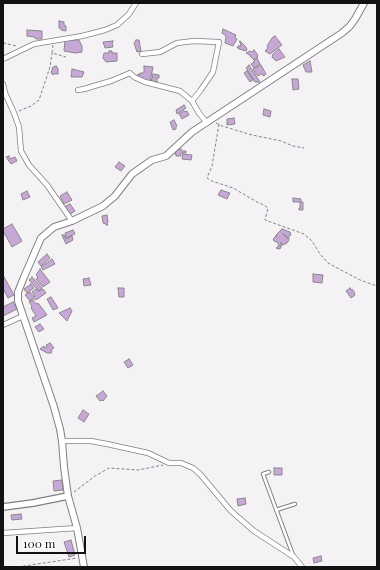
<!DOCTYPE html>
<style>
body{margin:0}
#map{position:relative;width:380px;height:570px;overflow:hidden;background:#f5f2f6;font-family:"Playfair Display",serif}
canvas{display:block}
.frame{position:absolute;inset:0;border:4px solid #121113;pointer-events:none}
.scale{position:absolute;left:16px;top:536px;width:70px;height:18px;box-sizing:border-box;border:2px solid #121113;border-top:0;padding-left:5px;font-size:12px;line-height:14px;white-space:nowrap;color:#121113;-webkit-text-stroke:3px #fff;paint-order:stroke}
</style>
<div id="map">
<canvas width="380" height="570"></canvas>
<div class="frame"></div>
<div class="scale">100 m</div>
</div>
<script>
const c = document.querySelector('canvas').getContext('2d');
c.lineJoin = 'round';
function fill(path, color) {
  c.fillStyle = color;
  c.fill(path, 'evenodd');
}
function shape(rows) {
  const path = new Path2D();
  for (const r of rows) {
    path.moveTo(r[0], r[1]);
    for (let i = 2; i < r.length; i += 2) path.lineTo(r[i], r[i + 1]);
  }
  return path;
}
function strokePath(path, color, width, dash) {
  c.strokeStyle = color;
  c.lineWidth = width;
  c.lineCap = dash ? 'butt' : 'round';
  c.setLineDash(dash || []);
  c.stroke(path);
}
const building = shape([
 [59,21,64,22,64,25,66,26,66,31,61,30,61,28,59,28,59,21],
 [223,29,236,35,235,37,237,39,233,46,225,43,226,36,222,33,223,29],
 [27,30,42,31,42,39,36,39,34,37,27,36,27,30],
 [275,36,282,45,270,54,265,51,268,48,267,46,272,38,275,36],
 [65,40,79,40,82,46,82,52,75,53,64,51,65,40],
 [136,40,139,40,141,51,137,52,134,43,136,40],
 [113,41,113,42,112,43,113,47,105,48,103,42,113,41],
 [240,41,246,47,246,48,247,49,246,51,239,49,239,48,237,48,238,46,241,46,240,44,241,43,239,42,240,41],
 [279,49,285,57,276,61,272,57,273,54,279,49],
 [254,50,258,55,257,56,258,57,254,60,250,56,250,55,246,53,250,51,252,52,254,50],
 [109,51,112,51,112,53,117,53,117,61,106,62,103,58,104,53,109,53,109,51],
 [257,58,260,64,254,68,251,64,253,63,254,63,253,62,255,61,254,60,257,58],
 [310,61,312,72,306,72,303,65,310,61],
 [249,65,260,82,255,82,246,68,249,65],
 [261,65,266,74,264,76,261,74,258,76,253,69,261,65],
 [56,66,58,68,58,74,54,74,53,75,51,73,53,67,56,66],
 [144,66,153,67,150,82,137,76,138,74,140,75,140,73,144,73,144,66],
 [72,69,84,72,82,77,71,77,72,69],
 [247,71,253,80,250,82,244,73,247,71],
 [153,74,159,75,159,78,157,78,157,82,151,81,151,79,152,79,153,74],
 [292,79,298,79,299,89,293,90,292,79],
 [184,105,186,108,177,114,176,110,184,105],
 [264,109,271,111,270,117,263,115,264,109],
 [184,111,185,112,187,111,189,115,182,119,179,114,184,111],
 [234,118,235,124,227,125,227,119,234,118],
 [174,120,177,126,176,127,176,129,173,130,170,122,174,120],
 [181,149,182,151,186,151,186,153,181,153,181,156,176,156,175,150,181,149],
 [183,154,192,155,191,160,182,159,183,154],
 [9,156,10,159,15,157,17,161,11,164,6,157,9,156],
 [119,162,125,166,121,171,115,167,119,162],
 [221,190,230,193,227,199,218,195,221,190],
 [27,191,30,197,23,200,21,194,27,191],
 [67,192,72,200,64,204,60,196,67,192],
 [293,198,301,199,301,202,303,202,303,210,299,210,299,208,300,208,300,202,293,202,293,198],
 [70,204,75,211,69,215,64,207,70,204],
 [107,215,108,222,107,223,108,225,106,225,106,224,103,223,102,216,107,215],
 [12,224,22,241,12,247,3,231,3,229,12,224],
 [282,229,290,232,291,235,288,237,290,239,282,233,289,240,287,243,283,245,280,242,282,246,280,246,281,248,279,249,276,248,279,246,277,242,274,241,273,239,276,236,277,237,276,235,282,229],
 [73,230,75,234,66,238,65,233,73,230],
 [62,235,64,235,66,239,72,236,73,240,66,244,62,235],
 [47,254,50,258,41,266,38,262,47,254],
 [52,259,55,264,43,270,41,267,52,259],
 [40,269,50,282,43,287,36,279,38,277,36,275,40,269],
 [313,274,323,275,322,283,313,282,313,274],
 [3,275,14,295,8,298,3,288,3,275],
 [32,277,42,288,39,291,29,280,32,277],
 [89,278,91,285,84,286,83,279,89,278],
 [31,284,34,288,27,293,24,289,31,284],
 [118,288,124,288,124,297,119,297,118,288],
 [350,288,351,290,352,289,355,293,354,293,355,295,351,298,346,291,350,288],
 [36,289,39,291,43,289,46,293,36,300,33,298,30,301,25,295,30,292,34,297,35,296,32,292,36,289],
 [51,297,58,308,53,310,47,299,51,297],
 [33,300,36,304,38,303,42,308,47,315,34,322,32,318,36,316,31,308,32,306,29,302,33,300],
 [13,302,17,309,3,316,3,307,13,302],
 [70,308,72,311,67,321,59,313,70,308],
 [40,324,44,329,39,332,35,327,40,324],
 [50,343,54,348,51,350,52,352,51,353,47,353,40,349,44,346,45,348,47,347,46,345,50,343],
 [129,359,133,365,128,368,124,362,129,359],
 [103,391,107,396,103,401,102,400,100,401,96,396,103,391],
 [83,410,89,414,84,422,78,418,83,410],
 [274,468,282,468,282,475,274,475,274,468],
 [62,480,63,490,54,491,53,481,62,480],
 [245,498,246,504,238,506,237,499,245,498],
 [21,514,22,519,12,520,11,515,21,514],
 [71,540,75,555,69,557,64,542,71,540],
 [321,556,322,561,314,563,313,558,321,556]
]);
const path = shape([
 [3,43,17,46],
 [53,45,52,53,66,57],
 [19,111,31,106,39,100,50,67,52,53],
 [216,123,222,126,252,135,281,141,293,146,304,148],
 [219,124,212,166,207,178,212,181,233,188,257,202,264,205,268,208,265,220,304,234,312,241,320,254,328,263,360,280,377,286],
 [74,492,95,476,109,468,138,470,163,465],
 [18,567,77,558]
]);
const service = shape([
 [269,472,263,474,293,555],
 [276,510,295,504]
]);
const minor = shape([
 [142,54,160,52,177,43,194,41,219,42,213,72,200,91,192,101],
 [3,59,34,44,82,36,105,30,117,25,129,14,136,3],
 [3,84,5,93,14,113,19,127,21,151,29,165,47,185,72,221],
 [78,90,84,89,111,81,130,73,134,77,145,82,180,91,192,101,199,113,207,123],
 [3,325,23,316],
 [62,441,91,441,107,444,148,453,169,463,181,463,193,468,200,474,231,511,254,531,294,557,302,567],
 [3,533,77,528]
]);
const tertiary = shape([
 [3,507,33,503,68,496]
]);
const secondary = shape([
 [84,567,77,528,68,496,64,467,62,441,60,429,54,407,18,301,18,292,24,277,41,238,54,227,72,221,103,206,115,196,132,174,152,160,166,156,192,132,342,33,350,26,355,19,364,3]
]);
fill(building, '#c6a7d5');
strokePath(building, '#8a888b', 1);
strokePath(service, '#817f82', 4.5);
strokePath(minor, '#817f82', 6);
strokePath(tertiary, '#817f82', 8);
strokePath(secondary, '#817f82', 8);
strokePath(path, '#848285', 1, [3, 2]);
strokePath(service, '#fff', 2.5);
strokePath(minor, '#fff', 4.5);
strokePath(tertiary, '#fff', 5.5);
strokePath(secondary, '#fff', 6);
</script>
